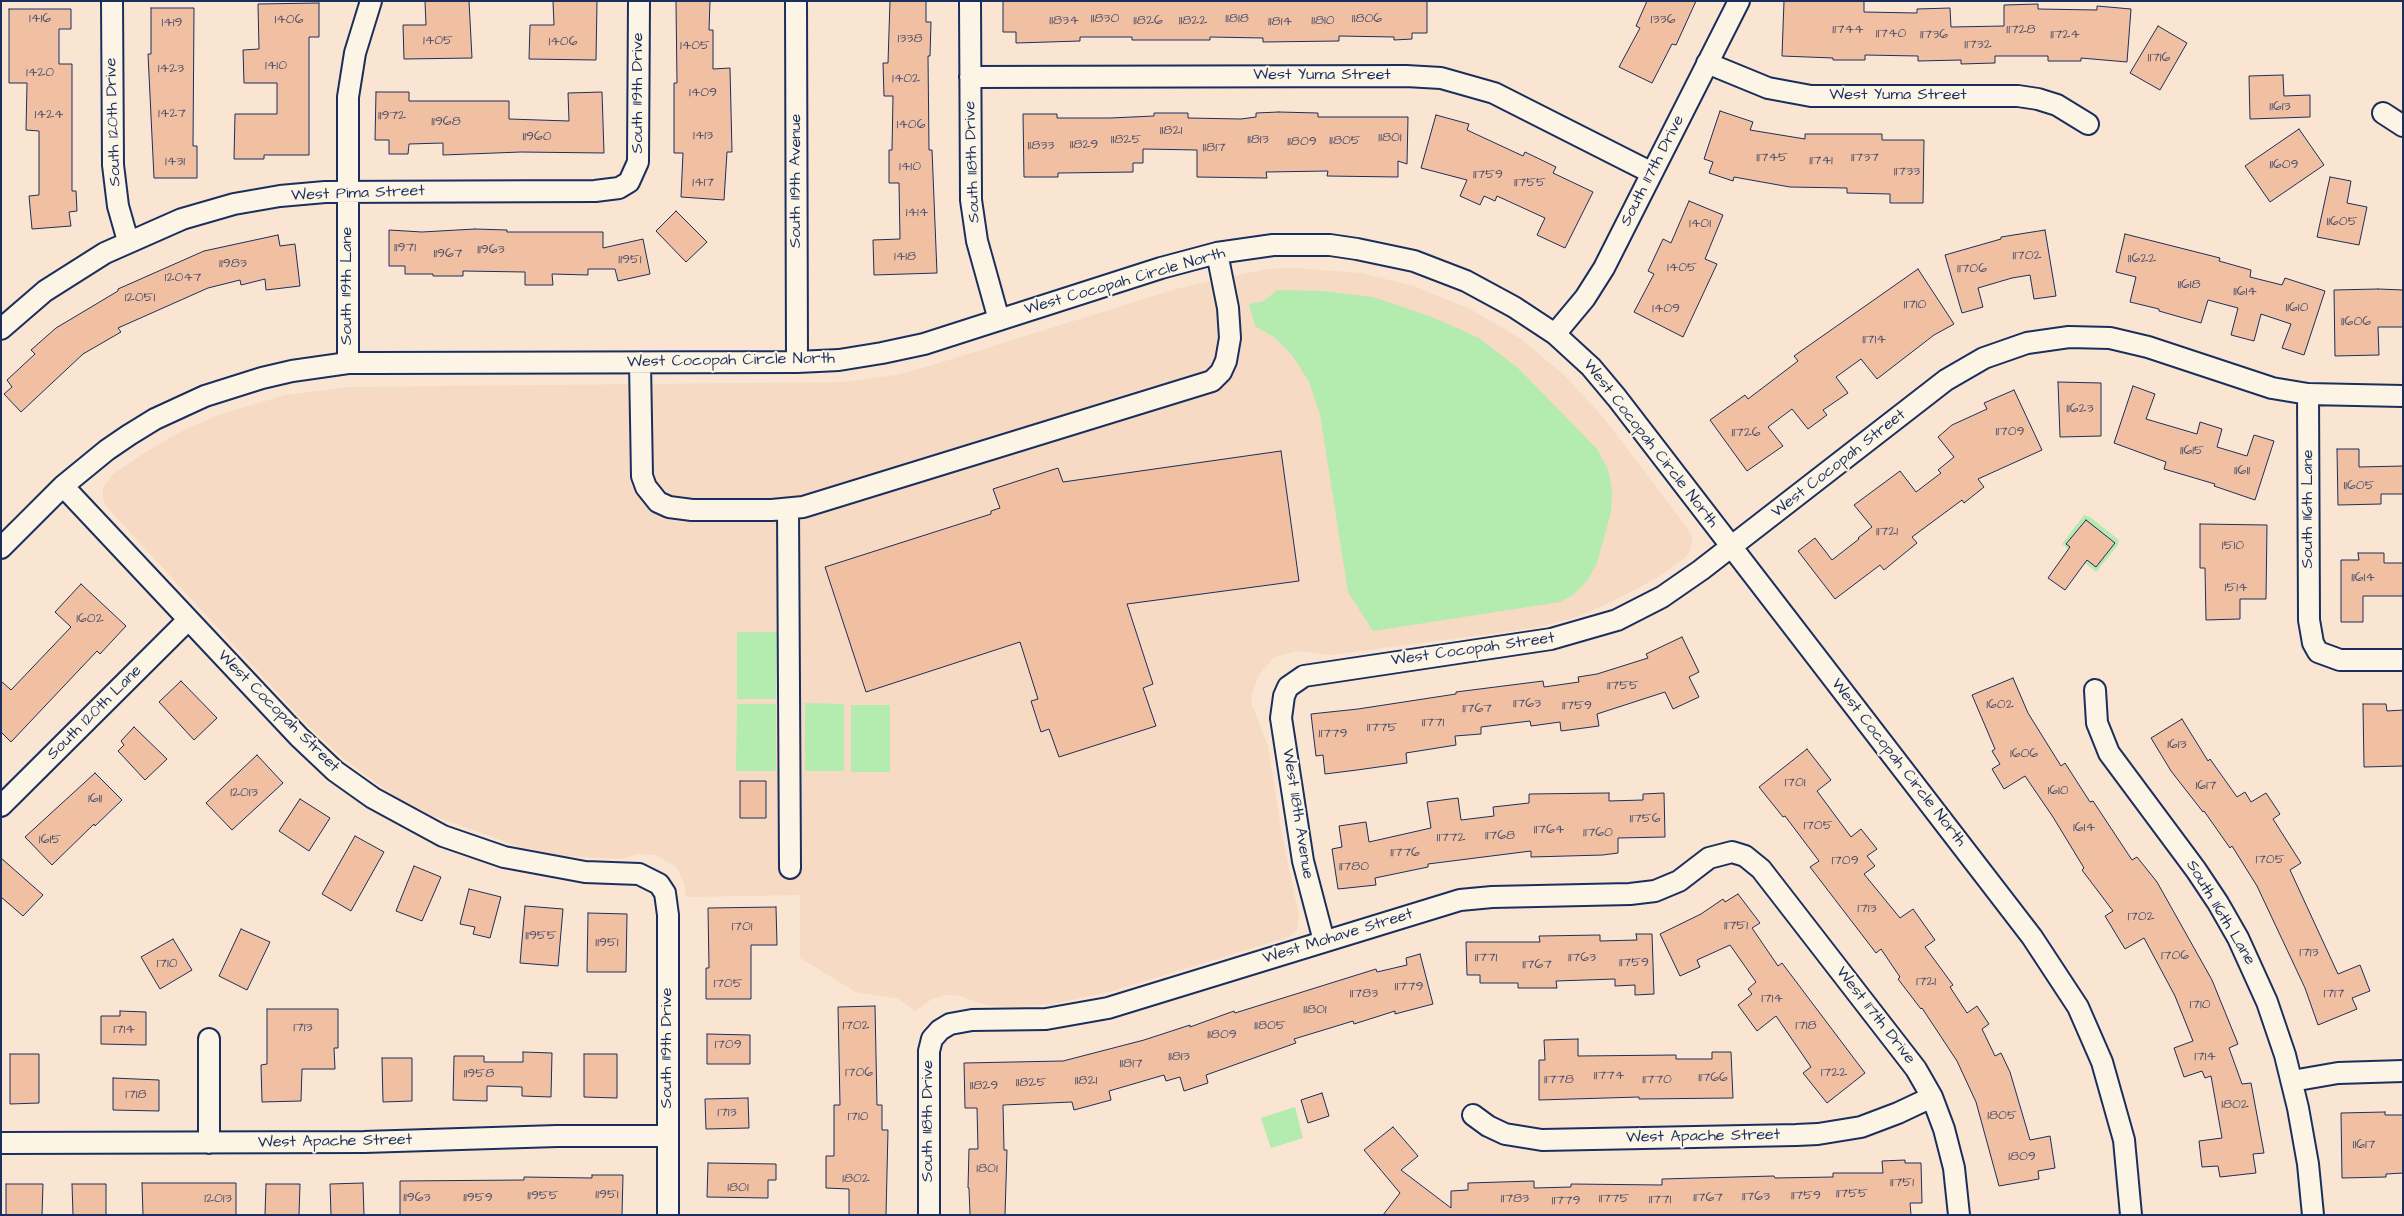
<!DOCTYPE html>
<style>
body{margin:0}
#map{position:relative;width:2404px;height:1216px;overflow:hidden;background:#f9e5d1;font-family:"Architects Daughter",sans-serif}
canvas{display:block}
.frame{position:absolute;inset:0;border:2px solid #1b2f5e;pointer-events:none}
</style>
<div id="map">
<canvas width="2404" height="1216"></canvas>
<div class="frame"></div>
</div>
<script>
const c = document.querySelector('canvas').getContext('2d');
c.lineJoin = 'round';
function fill(path, color) {
  c.fillStyle = color;
  c.fill(path, 'evenodd');
}
function shape(rows) {
  const path = new Path2D();
  for (const r of rows) {
    path.moveTo(r[0], r[1]);
    for (let i = 2; i < r.length; i += 2) path.lineTo(r[i], r[i + 1]);
  }
  return path;
}
function strokePath(path, color, width, dash) {
  c.strokeStyle = color;
  c.lineWidth = width;
  c.lineCap = dash ? 'butt' : 'round';
  c.setLineDash(dash || []);
  c.stroke(path);
}
function write(font, color, halo, rows, align = 'center') {
  c.font = font + ' "Architects Daughter",sans-serif';
  c.lineWidth = 4;
  c.setLineDash([]);
  c.textBaseline = 'middle';
  c.strokeStyle = halo;
  c.fillStyle = color;
  for (const [text, x, y, turn = 0] of rows) {
    c.save();
    c.translate(x, y);
    c.rotate((+turn || 0) * Math.PI / 180);
    c.textAlign = isNaN(turn) ? turn : align;
    if (halo) c.strokeText(text, 0, 0);
    c.fillText(text, 0, 0);
    c.restore();
  }
}
const built = shape([
 [1295,268,1360,273,1414,286,1472,310,1521,339,1564,375,1603,417,1686,526,1692,537,1691,549,1685,558,1655,579,1613,601,1577,617,1555,623,1534,628,1331,655,1298,651,1274,657,1258,676,1251,697,1252,705,1268,746,1282,835,1299,916,1297,930,1289,937,1112,991,1054,1004,1009,1007,987,1005,956,995,946,995,932,999,915,1011,899,999,856,992,800,958,800,895,686,897,684,883,676,867,656,855,637,854,622,859,563,856,520,847,431,815,395,796,345,760,308,726,106,506,103,499,103,488,113,474,149,450,182,431,219,415,285,395,349,387,843,382,896,375,926,367,1179,288,1267,269]
]);
const green = shape([
 [1277,290,1323,291,1373,297,1432,317,1479,338,1519,369,1597,449,1608,469,1612,490,1611,512,1597,563,1587,581,1573,595,1560,602,1373,631,1348,592,1320,414,1309,382,1292,355,1274,337,1255,326,1249,304,1264,301],
 [2084,515,2090,517,2119,540,2118,545,2096,572,2062,544],
 [737,632,777,632,776,699,737,699],
 [805,703,844,704,844,771,805,771],
 [737,704,776,704,776,771,736,771],
 [851,705,890,705,890,772,851,772],
 [1295,1107,1303,1138,1271,1148,1261,1118]
]);
const building = shape([
 [425,1,469,1,472,58,404,59,403,25,426,25,425,1],
 [553,1,597,1,596,60,529,59,530,25,554,25,553,1],
 [676,1,710,1,709,30,713,30,713,69,730,68,732,152,727,152,724,200,681,197,683,153,674,153,674,83,677,83,676,1],
 [890,1,926,1,926,22,931,22,930,56,928,56,929,150,932,150,937,273,874,275,873,240,900,239,899,183,889,183,889,150,892,150,893,96,884,96,883,63,888,63,890,1],
 [1003,1,1427,1,1427,33,1412,33,1412,39,1394,40,1394,37,1339,36,1339,41,1263,42,1263,38,1210,37,1210,40,1132,40,1132,37,1080,37,1080,41,1016,43,1016,32,1003,32,1003,1],
 [1647,1,1696,1,1676,45,1672,44,1652,83,1619,67,1640,28,1636,26,1647,1],
 [1784,1,1864,1,1864,12,1917,13,1917,9,1950,8,1951,27,2004,26,2004,5,2038,4,2038,9,2097,10,2097,6,2131,9,2127,62,2081,58,2081,61,2048,61,2048,56,1995,56,1995,63,1961,64,1961,60,1918,61,1918,56,1865,55,1865,60,1833,60,1833,58,1782,56,1784,1],
 [319,3,319,37,309,37,309,155,264,155,264,159,234,159,235,114,277,114,277,83,244,83,243,50,259,49,258,4,319,3],
 [151,8,194,8,193,146,197,146,197,178,154,178,148,54,151,54,151,8],
 [9,9,71,9,71,29,59,29,59,64,72,64,72,191,76,191,77,211,69,212,71,226,32,229,29,196,39,195,39,131,26,130,27,83,9,83,9,9],
 [2158,26,2187,43,2160,90,2130,73,2158,26],
 [2283,75,2284,96,2310,95,2310,117,2250,119,2249,76,2283,75],
 [376,92,409,92,409,101,509,101,509,119,569,121,568,93,602,92,604,153,521,152,443,155,443,143,409,144,408,154,389,154,389,140,375,140,376,92],
 [1720,111,1753,122,1750,130,1805,139,1805,134,1882,134,1882,140,1924,140,1923,203,1890,203,1890,194,1847,193,1847,188,1790,187,1734,177,1733,181,1709,173,1713,162,1704,159,1720,111],
 [1279,112,1318,113,1318,117,1408,117,1407,164,1398,161,1398,177,1327,176,1328,171,1266,172,1267,178,1197,177,1197,150,1143,149,1143,163,1133,163,1133,172,1058,173,1058,177,1024,177,1023,114,1057,114,1057,118,1110,118,1154,116,1154,113,1188,113,1188,118,1241,119,1256,117,1256,113,1279,112],
 [1436,115,1469,124,1467,130,1523,156,1525,152,1556,167,1553,173,1593,192,1565,248,1537,235,1545,218,1497,196,1495,201,1484,196,1480,205,1460,196,1467,180,1421,168,1436,115],
 [2299,129,2324,165,2270,202,2245,166,2299,129],
 [2330,177,2351,181,2347,203,2367,207,2359,245,2317,237,2330,177],
 [1689,201,1723,215,1705,259,1717,264,1683,337,1634,312,1654,274,1648,271,1663,239,1671,243,1689,201],
 [676,211,707,242,686,262,656,231,676,211],
 [475,229,507,230,507,232,603,232,603,248,643,239,650,274,618,281,615,269,588,269,588,275,552,274,553,285,525,285,525,272,463,271,463,276,433,276,433,274,405,274,405,266,389,266,389,230,422,232,475,229],
 [2045,230,2056,296,2034,299,2030,275,2012,278,1978,288,1983,307,1962,313,1945,255,2001,239,2001,237,2045,230],
 [2125,234,2220,258,2219,261,2251,270,2250,277,2282,285,2285,278,2325,291,2304,355,2282,348,2291,324,2261,314,2254,341,2231,335,2238,308,2208,300,2201,323,2159,311,2159,309,2130,302,2136,277,2116,272,2125,234],
 [278,235,280,246,295,244,300,286,266,290,265,279,241,285,240,280,208,288,118,328,121,332,83,354,21,412,4,394,12,387,7,380,35,354,31,350,56,328,118,291,118,289,204,251,278,235],
 [1918,269,1954,324,1934,335,1877,379,1861,359,1836,377,1848,393,1823,410,1827,415,1808,429,1792,409,1768,427,1783,446,1747,471,1710,420,1745,395,1748,399,1798,361,1794,356,1918,269],
 [2378,289,2403,290,2403,327,2378,327,2379,355,2335,356,2334,290,2378,289],
 [2058,382,2101,383,2101,436,2060,437,2058,382],
 [2133,386,2155,394,2146,419,2197,434,2200,422,2222,429,2217,447,2247,456,2254,435,2274,441,2255,500,2214,486,2215,484,2164,469,2166,462,2114,443,2133,386],
 [2014,390,2042,450,1978,479,1984,487,1964,503,1962,500,1912,537,1917,543,1884,570,1880,565,1835,599,1798,551,1815,538,1832,560,1859,539,1858,538,1872,527,1854,505,1900,471,1916,492,1941,473,1938,470,1954,457,1938,437,1952,425,1987,409,1984,403,2014,390],
 [2337,449,2359,449,2359,467,2403,466,2403,494,2381,494,2381,504,2338,505,2337,449],
 [1281,451,1299,581,1127,604,1153,684,1143,688,1156,726,1059,757,1049,729,1041,732,1031,701,1038,699,1020,642,866,692,825,567,991,514,991,511,1000,508,993,489,1058,468,1063,482,1281,451],
 [2086,520,2115,543,2096,567,2087,560,2065,590,2048,578,2070,547,2066,544,2086,520],
 [2200,524,2267,525,2266,599,2240,599,2240,619,2206,620,2205,568,2200,568,2200,524],
 [2358,553,2384,553,2384,563,2403,563,2403,596,2363,596,2363,622,2341,622,2341,560,2359,560,2358,553],
 [81,584,126,626,100,654,97,651,11,742,1,732,1,681,11,690,71,627,55,612,81,584],
 [1682,637,1699,672,1689,677,1699,697,1673,709,1665,692,1597,714,1599,726,1561,731,1560,722,1531,726,1530,721,1481,727,1481,734,1455,736,1456,745,1406,753,1407,763,1357,770,1325,774,1323,755,1316,756,1311,714,1358,709,1456,694,1456,692,1543,681,1544,687,1579,682,1578,677,1597,674,1648,658,1646,654,1682,637],
 [2013,678,2028,713,2061,766,2065,763,2090,802,2093,801,2132,860,2137,857,2157,882,2212,980,2238,1044,2229,1048,2242,1084,2251,1083,2264,1153,2253,1154,2256,1173,2220,1177,2218,1166,2202,1167,2199,1141,2222,1138,2211,1076,2205,1078,2202,1071,2184,1077,2174,1048,2193,1041,2175,996,2144,938,2125,949,2105,916,2113,911,2082,870,2084,868,2053,817,2025,776,2004,789,1992,769,2000,764,1992,751,1995,749,1972,695,2013,678],
 [181,681,217,718,194,740,159,702,181,681],
 [2363,704,2386,704,2387,711,2403,710,2403,766,2364,767,2363,704],
 [2182,719,2208,761,2210,759,2237,797,2245,792,2251,802,2266,793,2280,814,2273,819,2301,863,2290,870,2338,974,2360,965,2370,991,2352,998,2357,1009,2318,1025,2305,988,2257,886,2232,846,2230,848,2204,811,2203,812,2171,771,2151,738,2182,719],
 [134,727,167,759,145,780,118,751,124,745,121,741,134,727],
 [1807,749,1831,780,1817,791,1851,837,1861,829,1877,849,1867,856,1875,866,1864,874,1900,918,1913,909,1935,940,1925,947,1953,985,1950,987,1967,1013,1977,1006,1989,1024,1982,1029,1995,1056,2001,1053,2010,1072,2030,1140,2050,1136,2055,1168,2038,1171,2039,1179,1999,1186,1976,1102,1957,1061,1922,1008,1921,1009,1898,979,1900,977,1881,949,1876,953,1810,867,1819,861,1785,816,1783,817,1759,787,1807,749],
 [257,755,283,783,232,830,206,803,257,755],
 [95,773,122,800,95,826,94,824,52,865,25,837,95,773],
 [740,781,766,781,766,818,740,818,740,781],
 [1609,793,1609,801,1643,800,1643,794,1664,793,1665,837,1618,838,1618,853,1603,855,1531,857,1531,851,1428,864,1428,867,1375,878,1376,885,1338,889,1332,849,1342,847,1339,826,1366,822,1369,842,1431,828,1427,802,1458,798,1461,820,1494,816,1493,807,1529,803,1529,794,1609,793],
 [300,799,330,818,309,851,279,831,300,799],
 [355,836,384,852,351,911,322,894,355,836],
 [1,858,43,895,23,916,1,897,1,858],
 [414,866,441,877,422,921,396,911,414,866],
 [469,889,501,897,490,938,473,934,475,927,460,924,469,889],
 [1738,894,1760,923,1752,928,1778,966,1782,963,1865,1073,1827,1103,1803,1073,1811,1067,1776,1016,1757,1031,1738,1005,1752,994,1748,989,1756,982,1730,945,1697,960,1700,967,1680,976,1660,934,1701,914,1723,899,1725,902,1738,894],
 [525,906,563,909,558,966,520,963,525,906],
 [776,907,777,945,751,945,751,999,706,999,706,968,709,968,708,908,776,907],
 [588,913,627,914,626,972,587,972,588,913],
 [241,929,270,942,247,990,219,976,241,929],
 [1636,934,1652,934,1654,994,1635,995,1635,985,1615,986,1615,979,1556,981,1557,988,1518,988,1518,983,1480,983,1480,975,1467,975,1466,942,1540,942,1539,936,1600,935,1600,941,1637,940,1636,934],
 [173,939,192,970,160,989,141,957,173,939],
 [1420,954,1433,1004,1395,1014,1395,1011,1354,1024,1353,1021,1294,1039,1296,1043,1206,1075,1208,1083,1184,1091,1180,1077,1166,1081,1164,1075,1109,1091,1111,1100,1074,1110,1072,1102,1003,1105,1004,1150,1007,1150,1005,1215,970,1215,969,1188,968,1188,969,1149,978,1149,977,1108,965,1108,964,1063,1063,1061,1144,1040,1190,1025,1190,1027,1234,1011,1235,1013,1376,969,1377,972,1407,965,1406,958,1420,954],
 [875,1006,877,1105,882,1105,882,1130,888,1130,886,1215,849,1215,849,1189,826,1188,826,1156,834,1156,834,1105,840,1105,838,1007,875,1006],
 [267,1009,338,1009,338,1048,334,1048,335,1069,302,1069,301,1101,262,1102,261,1065,267,1064,267,1009],
 [120,1011,146,1012,146,1045,101,1044,101,1016,120,1016,120,1011],
 [707,1034,750,1035,750,1064,707,1064,707,1034],
 [1578,1039,1578,1056,1676,1055,1676,1059,1712,1059,1712,1052,1731,1052,1733,1098,1639,1099,1639,1097,1539,1100,1539,1060,1545,1060,1544,1040,1578,1039],
 [523,1052,552,1053,551,1097,522,1096,522,1087,487,1086,487,1101,453,1100,454,1056,484,1056,484,1062,523,1062,523,1052],
 [10,1054,39,1054,39,1103,10,1104,10,1054],
 [584,1054,617,1054,617,1098,584,1097,584,1054],
 [382,1058,412,1058,412,1101,383,1102,382,1058],
 [113,1078,159,1080,159,1111,113,1110,113,1078],
 [1322,1093,1329,1116,1308,1123,1301,1100,1322,1093],
 [748,1098,749,1128,706,1129,705,1099,748,1098],
 [2385,1112,2385,1115,2403,1115,2403,1173,2386,1174,2386,1177,2342,1178,2341,1113,2385,1112],
 [1393,1127,1418,1156,1401,1170,1451,1208,1451,1191,1468,1190,1468,1183,1534,1181,1534,1188,1571,1187,1571,1184,1662,1185,1662,1179,1774,1176,1775,1178,1833,1177,1833,1173,1883,1173,1882,1161,1905,1160,1905,1163,1921,1163,1922,1203,1910,1203,1911,1215,1383,1215,1400,1193,1364,1150,1393,1127],
 [708,1163,776,1164,776,1180,768,1180,768,1198,707,1197,708,1163],
 [592,1175,623,1175,622,1215,400,1215,400,1181,524,1180,524,1177,592,1178,592,1175],
 [142,1183,236,1183,236,1215,143,1215,142,1183],
 [363,1183,364,1215,331,1215,330,1184,363,1183],
 [6,1184,43,1184,42,1215,6,1215,6,1184],
 [72,1184,106,1184,106,1215,73,1215,72,1184],
 [266,1184,300,1184,299,1215,265,1215,266,1184]
]);
const minor = shape([
 [112,1,113,165,118,206,128,241],
 [796,1,797,362],
 [970,1,971,200,977,241,999,320],
 [1707,63,1768,88,1811,96,2018,96,2038,99,2057,105,2088,124],
 [970,77,1406,76,1441,78,1494,93,1652,173],
 [2383,113,2403,126],
 [1,329,45,291,105,253,182,219,234,204,280,196,325,192,595,191,619,188,629,182,638,162,639,1],
 [1555,334,1585,298,1604,268,1739,1],
 [348,363,348,97,355,53,371,1],
 [640,363,642,476,646,487,658,502,669,507,692,510,772,510,803,507,1212,381,1221,372,1226,361,1230,338,1228,308,1217,253],
 [2308,394,2309,620,2313,643,2318,652,2340,660,2403,660],
 [63,486,299,737,335,771,373,798,443,836,504,857,585,872,639,874,659,884,665,893,668,915,668,1215],
 [788,509,790,868],
 [1,548,63,486,107,450,129,435,155,419,205,396,262,378,292,371,348,363,374,363,797,362,839,360,882,353,924,344,1161,268,1217,253,1273,245,1330,245,1357,249,1414,261,1466,281,1514,307,1555,334,1591,367,1617,398,2032,937,2078,1007,2102,1062,2124,1140,2131,1215],
 [2095,690,2097,723,2109,753,2196,870,2218,903,2238,938,2267,1002,2285,1055,2298,1108,2308,1164,2313,1215],
 [1,806,188,620],
 [1324,941,1303,861,1281,718,1284,696,1288,687,1304,676,1551,639,1617,620,1662,597,1701,570,1946,380,1984,358,2027,343,2069,337,2110,338,2148,347,2272,388,2308,394,2403,396],
 [209,1039,209,1143],
 [2292,1081,2338,1073,2403,1071],
 [1473,1115,1488,1126,1505,1134,1542,1140,1796,1135,1818,1134,1861,1127,1898,1113,1932,1097],
 [1,1143,364,1142,557,1136,668,1136],
 [929,1215,929,1051,932,1039,940,1030,950,1024,972,1020,1046,1019,1108,1008,1460,900,1492,897,1630,894,1655,891,1679,881,1709,858,1732,852,1745,856,1761,869,1916,1069,1932,1097,1944,1129,1954,1168,1959,1215]
]);
const numberNames = [
 ["1416",40,19],
 ["11830",1105,19],
 ["11818",1237,19],
 ["11806",1367,19],
 ["1406",289,20],
 ["1336",1663,20],
 ["11834",1064,21],
 ["11826",1148,21],
 ["11822",1193,21],
 ["11810",1323,21],
 ["11814",1280,22],
 ["1419",172,23],
 ["11744",1848,30],
 ["11728",2021,30],
 ["11740",1891,34],
 ["11736",1934,35],
 ["11724",2065,35],
 ["1338",910,39],
 ["1405",438,41],
 ["1406",563,42],
 ["11732",1978,45],
 ["1405",695,46],
 ["11716",2159,58],
 ["1410",276,66],
 ["1423",171,69],
 ["1420",40,73],
 ["1402",906,79],
 ["1409",703,93],
 ["11613",2280,107],
 ["1427",172,114],
 ["1424",49,115],
 ["11972",392,116],
 ["11968",446,122],
 ["1406",911,125],
 ["11821",1171,131],
 ["1413",703,136],
 ["11960",537,137],
 ["11801",1390,138],
 ["11825",1126,140],
 ["11813",1258,140],
 ["11805",1345,141],
 ["11809",1302,142],
 ["11829",1084,145],
 ["11833",1041,146],
 ["11817",1214,148],
 ["11745",1772,158],
 ["11737",1865,158],
 ["11741",1821,161],
 ["1431",175,162],
 ["11609",2284,165],
 ["1410",910,167],
 ["11733",1907,172],
 ["11759",1488,175],
 ["1417",703,183],
 ["11755",1530,183],
 ["1414",917,213],
 ["11605",2342,222],
 ["1401",1700,224],
 ["11971",405,248],
 ["11963",491,250],
 ["11967",448,254],
 ["11702",2027,256],
 ["1418",905,257],
 ["11622",2142,259],
 ["11951",630,260],
 ["11983",233,264],
 ["1405",1682,268],
 ["11706",1972,269],
 ["12047",183,278],
 ["11618",2189,285],
 ["11614",2245,292],
 ["12051",140,298],
 ["11710",1915,305],
 ["11610",2297,308],
 ["1409",1666,309],
 ["11606",2356,322],
 ["11714",1874,340],
 ["11623",2080,409],
 ["11709",2010,432],
 ["11726",1746,433],
 ["11615",2192,451],
 ["11611",2242,471],
 ["11605",2359,486],
 ["11721",1887,532],
 ["1510",2233,546],
 ["11614",2363,578],
 ["1514",2236,588],
 ["1602",90,619],
 ["11755",1623,686],
 ["11763",1527,704],
 ["1602",2000,705],
 ["11759",1577,706],
 ["11767",1477,709],
 ["11771",1433,723],
 ["11775",1382,728],
 ["11779",1333,734],
 ["1613",2177,745],
 ["1606",2024,754],
 ["1701",1795,783],
 ["1617",2206,786],
 ["1610",2058,791],
 ["12013",244,793],
 ["1611",95,799],
 ["11756",1645,819],
 ["1705",1818,826],
 ["1614",2084,828],
 ["11764",1549,830],
 ["11760",1598,833],
 ["11768",1500,836],
 ["11772",1451,838],
 ["1615",50,840],
 ["11776",1405,853],
 ["1705",2270,860],
 ["1709",1845,861],
 ["11780",1354,867],
 ["1713",1867,909],
 ["1702",2141,917],
 ["11751",1736,926],
 ["1701",742,927],
 ["11955",541,936],
 ["11951",607,943],
 ["1713",2309,953],
 ["1706",2175,956],
 ["11771",1486,958],
 ["11763",1582,958],
 ["11759",1634,963],
 ["1710",167,964],
 ["11767",1537,965],
 ["1721",1926,982],
 ["1705",728,984],
 ["11779",1409,987],
 ["11783",1364,994],
 ["1717",2334,994],
 ["1714",1772,999],
 ["1710",2200,1005],
 ["11801",1315,1010],
 ["1702",856,1026],
 ["11805",1270,1026],
 ["1718",1806,1026],
 ["1713",303,1028],
 ["1714",124,1030],
 ["11809",1222,1035],
 ["1709",728,1045],
 ["11813",1179,1057],
 ["1714",2205,1057],
 ["11817",1131,1064],
 ["1706",859,1073],
 ["1722",1834,1073],
 ["11958",479,1074],
 ["11774",1609,1076],
 ["11766",1713,1078],
 ["11778",1559,1080],
 ["11770",1657,1080],
 ["11821",1086,1081],
 ["11825",1031,1083],
 ["11829",984,1086],
 ["1718",136,1095],
 ["1802",2235,1105],
 ["1713",727,1113],
 ["1805",2002,1116],
 ["1710",858,1117],
 ["11617",2364,1145],
 ["1809",2022,1157],
 ["1801",987,1169],
 ["1802",856,1179],
 ["11751",1902,1183],
 ["1801",738,1188],
 ["11755",1852,1194],
 ["11951",607,1195],
 ["11955",543,1196],
 ["11759",1806,1196],
 ["11763",1756,1197],
 ["11963",417,1198],
 ["11959",478,1198],
 ["11767",1708,1198],
 ["12013",218,1199],
 ["11783",1515,1199],
 ["11775",1614,1199],
 ["11771",1660,1200],
 ["11779",1566,1201]
];
const streetNames = [
 ["West Yuma Street",1322,76],
 ["South 119th Drive",639,93,-90],
 ["West Yuma Street",1898,96],
 ["South 120th Drive",114,122,-92],
 ["South 118th Drive",973,162,-92],
 ["South 117th Drive",1653,171,-63],
 ["South 119th Avenue",797,181,-90],
 ["West Pima Street",358,194,-2],
 ["West Cocopah Circle North",1125,282,-16],
 ["South 119th Lane",348,286,-90],
 ["West Cocopah Circle North",731,361,-1],
 ["West Cocopah Circle North",1650,444,52],
 ["West Cocopah Street",1839,464,-38],
 ["South 116th Lane",2309,509,-90],
 ["West Cocopah Street",1473,650,-8],
 ["West Cocopah Street",278,712,45],
 ["South 120th Lane",95,713,-45],
 ["West Cocopah Circle North",1898,763,52],
 ["West 118th Avenue",1297,814,81],
 ["South 116th Lane",2220,913,59],
 ["West Mohave Street",1338,937,-17],
 ["West 117th Drive",1875,1016,52],
 ["South 119th Drive",668,1048,-90],
 ["South 118th Drive",929,1121,-90],
 ["West Apache Street",1703,1137,-1],
 ["West Apache Street",335,1142,-1]
];
fill(built, '#f7dac3');
fill(green, '#b4ebae');
fill(building, '#f1c0a2');
strokePath(building, '#1b2f5e', 1);
strokePath(minor, '#1b2f5e', 24);
strokePath(minor, '#fcf5e5', 20);
write('14px', '#50536f', null, numberNames);
write('16px', '#1b2f5e', '#fcf5e5', streetNames);
</script>
